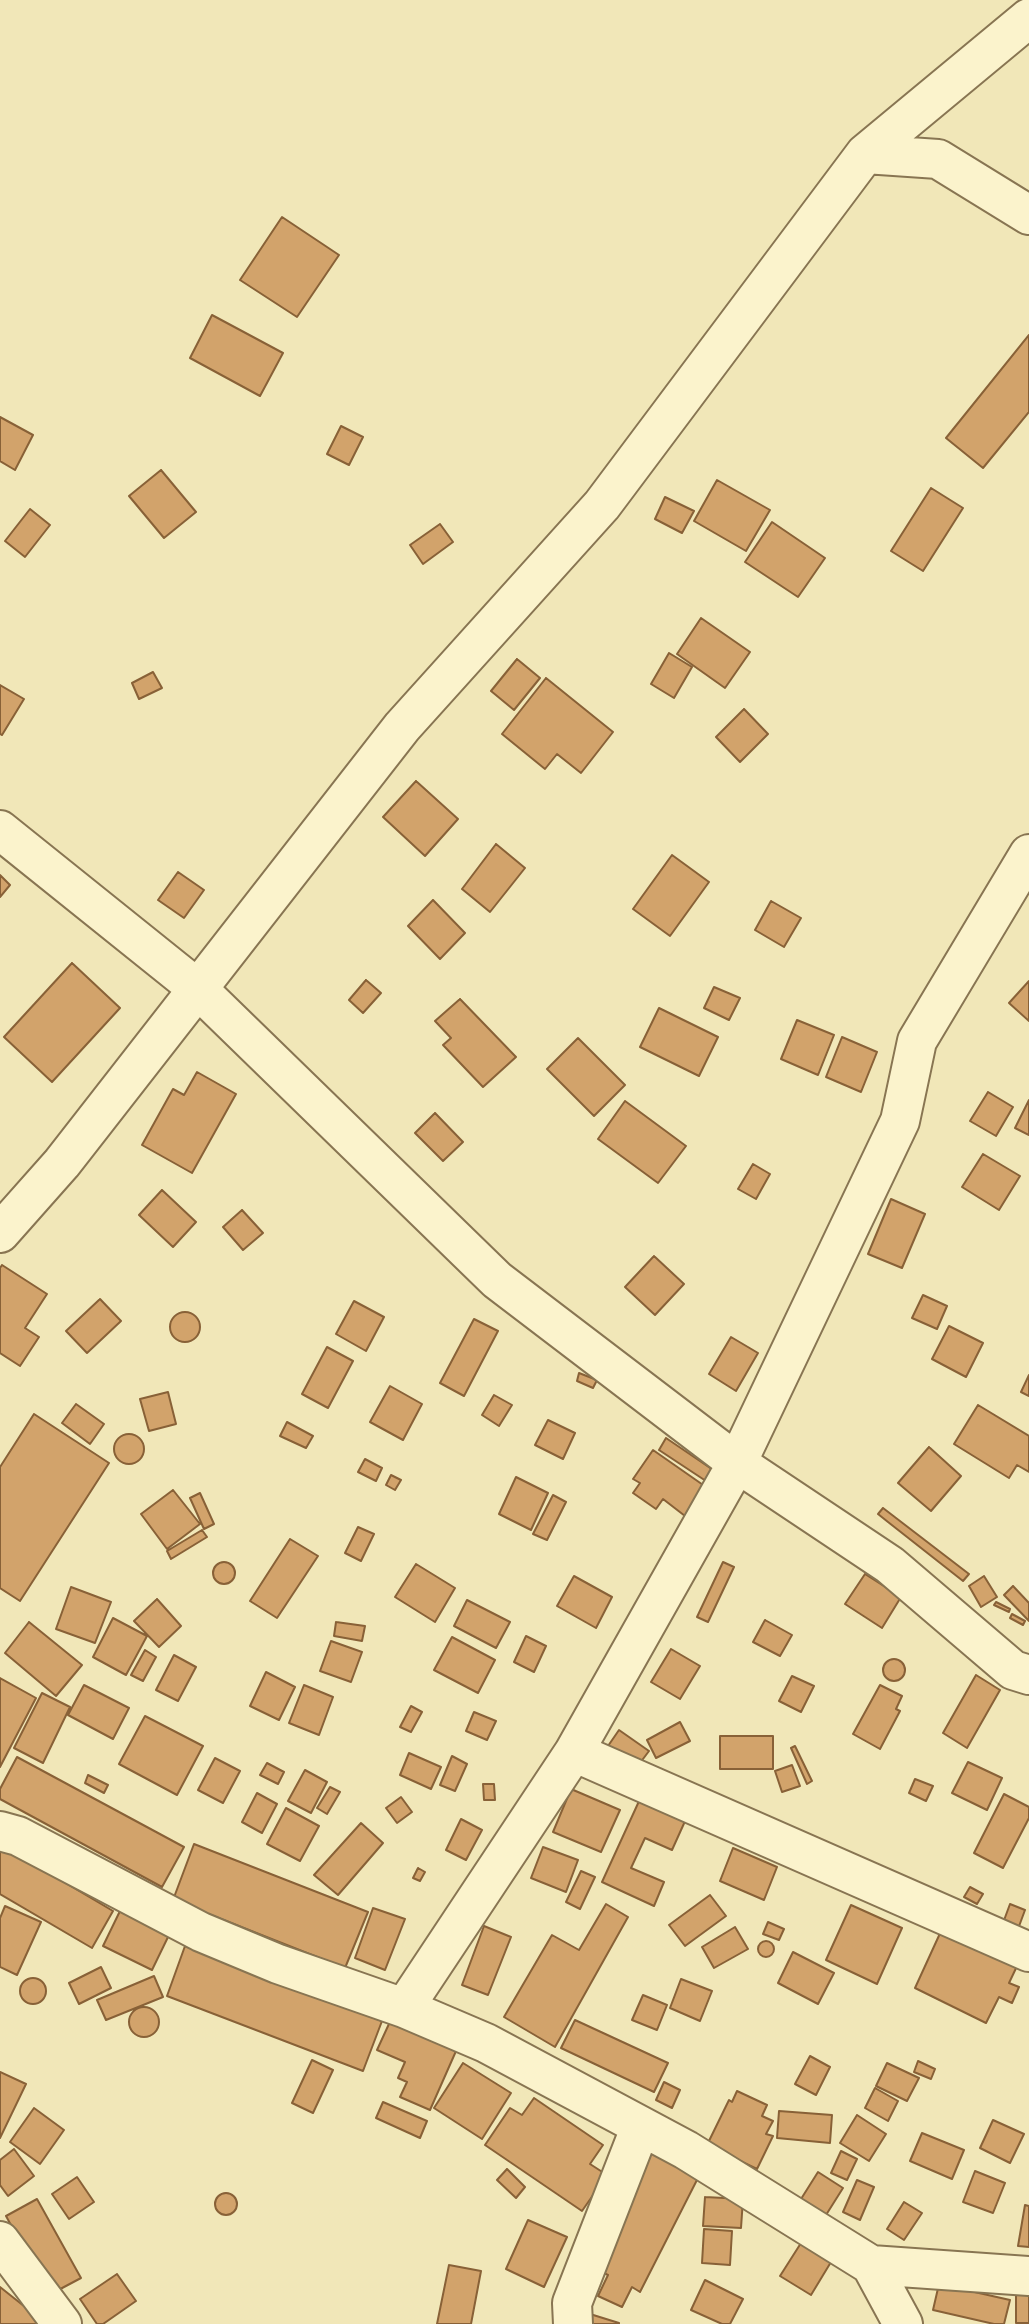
<!DOCTYPE html>
<style>
body{margin:0}
canvas{display:block;background:#f1e7b8}
</style>
<canvas width="1029" height="2324"></canvas>
<script>
const c = document.querySelector('canvas').getContext('2d');
c.lineJoin = 'round';
function fill(path, color) {
  c.fillStyle = color;
  c.fill(path, 'evenodd');
}
function shape(rows) {
  const path = new Path2D();
  for (const r of rows) {
    if (r.length === 3) {
      path.moveTo(r[0] + r[2], r[1]);
      path.arc(r[0], r[1], r[2], 0, 2 * Math.PI);
      continue;
    }
    path.moveTo(r[0], r[1]);
    for (let i = 2; i < r.length; i += 2) path.lineTo(r[i], r[i + 1]);
  }
  return path;
}
function strokePath(path, color, width, dash) {
  c.strokeStyle = color;
  c.lineWidth = width;
  c.lineCap = dash ? 'butt' : 'round';
  c.setLineDash(dash || []);
  c.stroke(path);
}
const building = shape([
 [282,217,339,255,297,317,240,280,282,217],
 [212,315,283,353,260,396,190,358,212,315],
 [1029,335,1029,412,983,468,946,438,1029,335],
 [0,417,33,435,15,470,0,461,0,417],
 [341,426,363,437,349,465,327,454,341,426],
 [161,470,196,512,164,538,129,496,161,470],
 [717,480,770,510,746,551,694,521,717,480],
 [931,488,963,508,923,571,891,551,931,488],
 [665,497,694,511,682,533,655,519,665,497],
 [30,509,50,525,25,557,5,541,30,509],
 [772,522,825,558,798,597,745,562,772,522],
 [440,524,453,542,423,564,410,545,440,524],
 [701,618,750,652,725,688,677,654,701,618],
 [669,653,692,667,674,698,651,684,669,653],
 [517,659,540,678,514,710,491,691,517,659],
 [153,672,162,688,139,699,132,683,153,672],
 [546,678,613,732,581,773,557,754,545,769,502,734,546,678],
 [0,685,24,699,2,735,0,734,0,685],
 [744,709,768,734,740,762,716,737,744,709],
 [416,781,458,819,425,856,383,817,416,781],
 [496,844,525,868,490,912,462,889,496,844],
 [672,855,709,882,670,936,633,909,672,855],
 [178,872,204,890,184,918,158,900,178,872],
 [0,875,10,885,0,897,0,875],
 [433,900,465,933,440,959,408,926,433,900],
 [771,901,801,918,784,947,755,930,771,901],
 [72,963,120,1008,52,1082,4,1037,72,963],
 [366,980,381,993,363,1013,349,1000,366,980],
 [1029,981,1029,1021,1009,1003,1029,981],
 [714,987,740,998,729,1020,704,1008,714,987],
 [460,999,516,1057,483,1087,443,1045,451,1038,435,1021,460,999],
 [659,1008,718,1037,699,1076,640,1047,659,1008],
 [797,1020,834,1035,818,1075,781,1059,797,1020],
 [842,1037,877,1052,861,1092,826,1077,842,1037],
 [578,1038,625,1085,594,1116,547,1069,578,1038],
 [197,1072,236,1094,192,1173,142,1145,173,1089,184,1095,197,1072],
 [988,1092,1013,1107,996,1136,970,1121,988,1092],
 [1029,1100,1029,1135,1015,1128,1029,1100],
 [625,1101,686,1146,658,1183,598,1139,625,1101],
 [435,1113,463,1142,443,1161,415,1133,435,1113],
 [983,1154,1020,1176,999,1210,962,1187,983,1154],
 [753,1164,770,1174,756,1199,738,1189,753,1164],
 [162,1190,196,1222,173,1247,139,1215,162,1190],
 [891,1199,925,1214,902,1268,868,1254,891,1199],
 [242,1210,263,1233,243,1250,223,1227,242,1210],
 [654,1256,684,1284,655,1315,625,1287,654,1256],
 [2,1265,47,1294,25,1328,39,1337,20,1366,0,1353,0,1268,2,1265],
 [923,1295,947,1306,937,1329,912,1318,923,1295],
 [100,1299,121,1321,87,1353,66,1331,100,1299],
 [354,1301,384,1317,366,1351,336,1334,354,1301],
 [185,1327,15],
 [474,1319,498,1331,464,1396,440,1383,474,1319],
 [949,1326,983,1343,966,1377,932,1359,949,1326],
 [731,1337,758,1353,736,1391,709,1374,731,1337],
 [327,1347,353,1361,328,1408,302,1394,327,1347],
 [579,1373,597,1380,593,1388,577,1381,579,1373],
 [1029,1375,1029,1396,1021,1392,1029,1375],
 [390,1386,422,1404,403,1440,370,1422,390,1386],
 [168,1392,176,1424,149,1431,140,1399,168,1392],
 [494,1395,512,1405,499,1426,482,1415,494,1395],
 [76,1404,104,1424,90,1444,62,1423,76,1404],
 [978,1405,1029,1436,1029,1472,1017,1465,1009,1478,954,1444,978,1405],
 [34,1414,109,1463,20,1601,0,1588,0,1467,34,1414],
 [548,1420,575,1433,563,1459,535,1445,548,1420],
 [287,1422,313,1436,306,1448,280,1436,287,1422],
 [129,1449,15],
 [666,1438,722,1476,715,1487,659,1450,666,1438],
 [929,1447,961,1476,931,1511,898,1483,929,1447],
 [653,1450,706,1487,685,1516,663,1499,656,1509,633,1493,640,1483,633,1479,653,1450],
 [365,1459,382,1468,376,1481,358,1472,365,1459],
 [391,1475,401,1480,395,1490,386,1485,391,1475],
 [516,1477,548,1493,531,1530,499,1514,516,1477],
 [173,1490,200,1524,167,1549,141,1514,173,1490],
 [200,1493,214,1524,204,1529,190,1498,200,1493],
 [553,1495,566,1502,547,1540,533,1534,553,1495],
 [883,1508,969,1574,963,1581,888,1522,878,1514,883,1508],
 [358,1527,374,1534,361,1561,345,1553,358,1527],
 [202,1530,207,1537,171,1559,167,1551,202,1530],
 [290,1539,318,1556,277,1618,250,1601,290,1539],
 [723,1562,734,1567,708,1622,697,1617,723,1562],
 [224,1573,11],
 [416,1564,455,1588,435,1622,395,1597,416,1564],
 [865,1574,901,1597,882,1628,845,1604,865,1574],
 [574,1576,612,1597,596,1628,557,1606,574,1576],
 [984,1576,997,1597,981,1607,969,1586,984,1576],
 [1013,1586,1029,1603,1029,1621,1004,1595,1013,1586],
 [71,1587,111,1602,95,1643,56,1629,71,1587],
 [157,1599,181,1626,159,1647,134,1621,157,1599],
 [467,1600,510,1622,496,1648,454,1626,467,1600],
 [996,1602,1010,1609,1009,1612,994,1605,996,1602],
 [1012,1614,1025,1621,1023,1625,1010,1618,1012,1614],
 [113,1618,147,1636,126,1675,93,1657,113,1618],
 [765,1620,792,1635,780,1656,753,1642,765,1620],
 [29,1622,82,1665,56,1696,5,1653,29,1622],
 [336,1622,365,1626,362,1641,334,1636,336,1622],
 [526,1636,546,1646,534,1672,514,1662,526,1636],
 [452,1637,495,1660,478,1693,434,1670,452,1637],
 [331,1641,362,1652,351,1682,320,1671,331,1641],
 [671,1649,700,1666,680,1699,651,1682,671,1649],
 [145,1650,156,1657,143,1681,131,1675,145,1650],
 [174,1655,196,1667,178,1701,156,1690,174,1655],
 [894,1670,11],
 [266,1672,295,1687,279,1720,250,1706,266,1672],
 [976,1675,1000,1690,967,1748,943,1733,976,1675],
 [792,1676,814,1686,801,1712,779,1701,792,1676],
 [0,1678,36,1698,0,1767,0,1678],
 [84,1685,129,1708,113,1739,68,1715,84,1685],
 [304,1685,333,1697,319,1735,289,1723,304,1685],
 [880,1685,902,1696,896,1709,900,1711,880,1749,853,1734,880,1685],
 [42,1693,70,1707,43,1763,14,1748,42,1693],
 [411,1706,422,1712,411,1732,400,1727,411,1706],
 [474,1712,496,1721,487,1740,466,1731,474,1712],
 [145,1716,203,1746,177,1795,119,1764,145,1716],
 [680,1722,690,1741,656,1758,647,1740,680,1722],
 [619,1730,649,1751,637,1767,608,1746,619,1730],
 [720,1736,773,1736,773,1769,720,1769,720,1736],
 [795,1746,812,1781,807,1784,791,1748,795,1746],
 [409,1753,441,1767,431,1789,400,1775,409,1753],
 [452,1756,467,1764,455,1791,440,1785,452,1756],
 [17,1757,184,1847,162,1887,0,1799,0,1789,17,1757],
 [215,1758,240,1771,223,1803,198,1790,215,1758],
 [968,1762,1002,1778,987,1810,952,1793,968,1762],
 [267,1763,284,1772,278,1784,260,1775,267,1763],
 [792,1765,800,1786,782,1792,775,1771,792,1765],
 [305,1770,327,1782,311,1813,288,1801,305,1770],
 [88,1775,108,1785,104,1793,85,1783,88,1775],
 [915,1779,933,1786,926,1801,909,1793,915,1779],
 [483,1784,494,1784,495,1800,484,1800,483,1784],
 [330,1787,340,1792,327,1814,317,1808,330,1787],
 [571,1789,620,1810,601,1852,553,1832,571,1789],
 [257,1793,277,1804,262,1833,242,1822,257,1793],
 [1004,1794,1029,1807,1029,1818,1003,1868,974,1853,1004,1794],
 [401,1797,412,1812,397,1823,386,1808,401,1797],
 [640,1799,686,1819,672,1850,645,1838,631,1868,664,1882,654,1906,602,1882,640,1799],
 [286,1808,319,1826,300,1861,267,1844,286,1808],
 [461,1819,482,1830,466,1860,446,1850,461,1819],
 [361,1823,383,1843,338,1895,314,1875,361,1823],
 [0,1844,113,1911,92,1948,0,1894,0,1844],
 [194,1844,368,1912,345,1968,173,1900,194,1844],
 [543,1847,578,1860,566,1892,531,1878,543,1847],
 [733,1848,777,1867,764,1900,720,1881,733,1848],
 [418,1868,425,1872,420,1881,413,1878,418,1868],
 [581,1871,595,1877,580,1909,566,1902,581,1871],
 [970,1887,983,1894,977,1904,964,1897,970,1887],
 [710,1895,726,1916,685,1946,669,1925,710,1895],
 [606,1904,628,1917,555,2047,504,2017,552,1935,579,1950,606,1904],
 [1010,1904,1025,1910,1018,1929,1003,1923,1010,1904],
 [851,1905,902,1928,877,1984,826,1960,851,1905],
 [5,1906,41,1922,17,1975,0,1967,0,1918,5,1906],
 [373,1908,405,1919,385,1970,355,1958,373,1908],
 [120,1911,169,1935,152,1970,103,1946,120,1911],
 [768,1922,784,1929,779,1940,763,1934,768,1922],
 [484,1926,511,1937,488,1995,462,1985,484,1926],
 [735,1927,748,1949,714,1968,702,1947,735,1927],
 [942,1929,1018,1964,1009,1983,1019,1987,1012,2003,999,1997,986,2023,915,1988,942,1929],
 [766,1949,8],
 [185,1946,382,2021,363,2071,167,1996,185,1946],
 [793,1952,834,1973,818,2004,778,1983,793,1952],
 [101,1967,111,1988,79,2004,69,1983,101,1967],
 [154,1976,163,1997,106,2020,97,2000,154,1976],
 [33,1991,13],
 [681,1979,712,1991,700,2021,670,2008,681,1979],
 [643,1995,667,2005,657,2030,632,2020,643,1995],
 [144,2022,15],
 [394,2013,460,2042,430,2110,400,2097,407,2082,398,2078,405,2062,377,2050,394,2013],
 [575,2020,668,2063,654,2092,561,2048,575,2020],
 [810,2056,830,2067,816,2095,795,2084,810,2056],
 [312,2060,333,2070,313,2113,292,2103,312,2060],
 [918,2061,935,2069,931,2079,914,2072,918,2061],
 [463,2063,511,2093,482,2139,434,2108,463,2063],
 [887,2063,919,2078,907,2101,876,2086,887,2063],
 [0,2072,26,2084,0,2138,0,2072],
 [664,2082,680,2090,672,2108,656,2100,664,2082],
 [875,2088,898,2101,888,2121,865,2108,875,2088],
 [737,2091,767,2105,762,2116,773,2121,766,2134,773,2136,757,2169,707,2145,729,2100,732,2102,737,2091],
 [534,2098,603,2145,590,2164,607,2175,582,2211,485,2145,510,2108,522,2115,534,2098],
 [383,2102,427,2121,420,2138,376,2118,383,2102],
 [34,2108,64,2130,40,2164,10,2142,34,2108],
 [779,2111,832,2115,830,2143,777,2138,779,2111],
 [857,2115,886,2134,869,2161,840,2143,857,2115],
 [993,2120,1024,2134,1010,2163,980,2148,993,2120],
 [922,2133,964,2150,952,2179,910,2161,922,2133],
 [14,2149,34,2176,8,2196,0,2185,0,2160,14,2149],
 [653,2150,700,2174,640,2292,632,2287,622,2307,598,2296,608,2275,593,2268,653,2150],
 [841,2151,857,2159,847,2180,831,2173,841,2151],
 [507,2169,525,2187,516,2198,497,2180,507,2169],
 [975,2171,1005,2183,993,2213,963,2202,975,2171],
 [818,2172,843,2188,826,2215,801,2199,818,2172],
 [77,2177,94,2202,69,2219,52,2194,77,2177],
 [857,2180,874,2187,860,2220,843,2212,857,2180],
 [226,2204,11],
 [705,2197,743,2199,741,2228,703,2226,705,2197],
 [37,2199,81,2278,49,2295,6,2216,37,2199],
 [904,2202,922,2213,904,2240,887,2229,904,2202],
 [1025,2205,1029,2206,1029,2247,1018,2246,1025,2205],
 [528,2220,567,2237,544,2287,506,2269,528,2220],
 [704,2229,732,2231,730,2265,702,2263,704,2229],
 [801,2243,831,2262,811,2295,780,2276,801,2243],
 [449,2265,481,2271,471,2324,437,2324,449,2265],
 [117,2274,136,2301,103,2324,97,2324,80,2299,117,2274],
 [705,2280,743,2299,730,2324,722,2324,691,2310,705,2280],
 [939,2284,1010,2300,1004,2324,994,2324,933,2310,939,2284],
 [0,2287,44,2322,42,2324,0,2324,0,2287],
 [1016,2289,1029,2289,1029,2323,1016,2323,1016,2289],
 [590,2314,619,2323,619,2324,587,2324,590,2314]
]);
const street = shape([
 [865,154,938,159,1029,215],
 [0,830,198,989,497,1280,737,1463,890,1565,1013,1670,1029,1675],
 [0,1233,62,1163,402,727,602,505,865,154,1029,18],
 [574,1752,1029,1952],
 [0,1831,18,1836,201,1932,278,1964,404,2008,486,2043,686,2150,871,2265,1029,2276],
 [404,2008,574,1752,737,1463,900,1121,917,1041,1029,854],
 [0,2241,62,2324],
 [871,2265,903,2324],
 [573,2324,572,2303,641,2126]
]);
fill(building, '#d2a36b');
strokePath(building, '#886137', 2);
strokePath(street, '#887552', 42);
strokePath(street, '#fbf3cc', 38);
</script>
